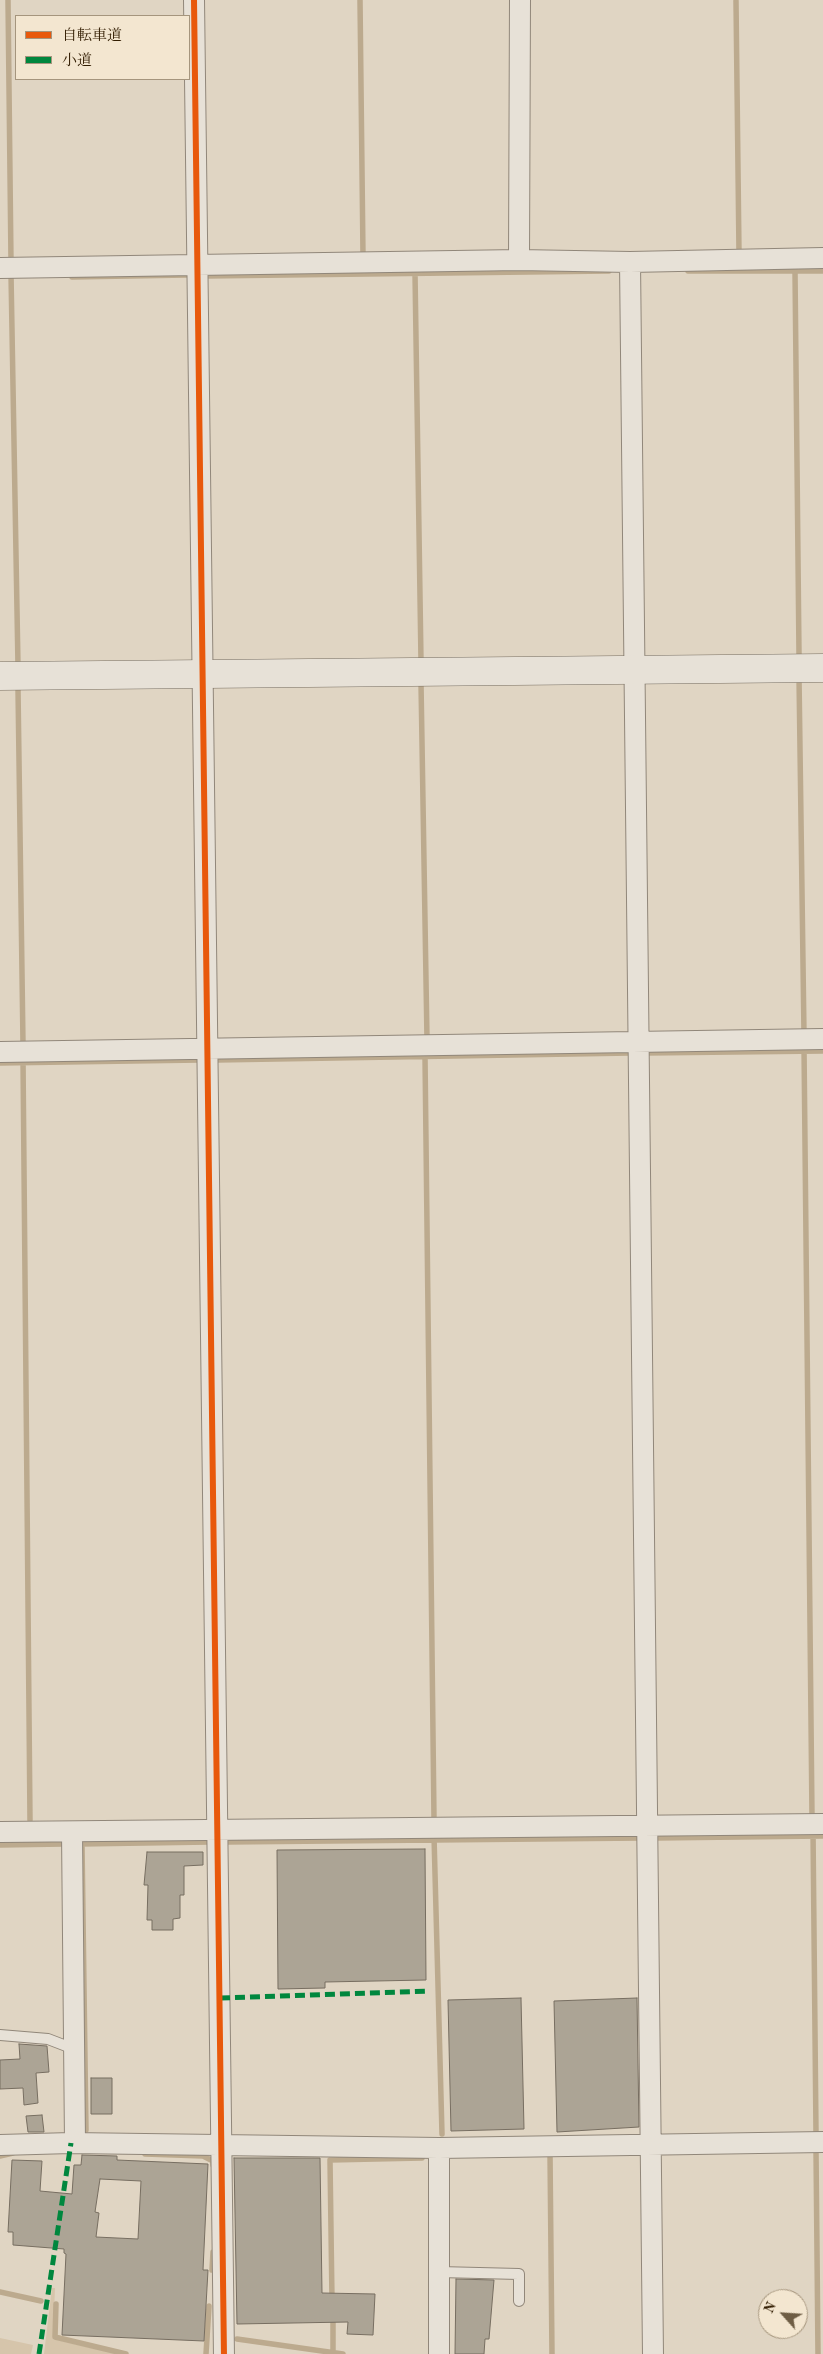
<!DOCTYPE html>
<meta charset="utf-8">
<style>
body{margin:0}
#map{position:relative;width:823px;height:2354px;overflow:hidden;background:#e0d5c3;font-family:"Old Standard TT","Noto Serif JP",serif}
canvas{display:block}
.legend{position:absolute;left:15px;top:15px;width:175px;height:65px;box-sizing:border-box;background:#f3e6d0;border:1px solid #a5957d;margin:0;padding:6px 9px;list-style:none;font-size:15px;color:#311c00}
.legend li{display:flex;align-items:center;gap:10px;height:25px}
.legend b{width:25px;border:1px solid #a5957d}
.north{position:absolute;left:758px;top:2289px;width:50px;height:50px;box-sizing:border-box;background:#f3e6d0;border:1px solid #a5957d;border-radius:50%;rotate:296deg;font-size:14px;font-weight:700;line-height:20px;text-align:center;color:#311c00}
.north::after{content:'';display:block;margin:auto;width:18px;height:22px;background:#6e5d44;clip-path:polygon(50% 0,100% 100%,50% 72%,0 100%)}
</style>
<div id="map">
<canvas width="823" height="2354"></canvas>
<ul class="legend">
<li><b style="height:6px;background:#e8590c"></b>自転車道</li>
<li><b style="height:6px;background:#00873e"></b>小道</li>
</ul>
<div class="north">N</div>
</div>
<script>
const c = document.querySelector('canvas').getContext('2d');
c.lineJoin = 'round';
function fill(path, color) {
  c.fillStyle = color;
  c.fill(path, 'evenodd');
}
function shape(rows) {
  const path = new Path2D();
  for (const r of rows) {
    path.moveTo(r[0], r[1]);
    for (let i = 2; i < r.length; i += 2) path.lineTo(r[i], r[i + 1]);
  }
  return path;
}
function strokePath(path, color, width, dash) {
  c.strokeStyle = color;
  c.lineWidth = width;
  c.lineCap = dash ? 'butt' : 'round';
  c.setLineDash(dash || []);
  c.stroke(path);
}
const green = shape([
 [52,2288,55,2288,53,2339,117,2354,44,2354],
 [0,2338,33,2345,31,2354,0,2354]
]);
const stream = shape([
 [8,0,11,261],
 [360,0,363,255],
 [736,1,739,253],
 [688,271,823,271],
 [795,271,799,654],
 [415,273,421,661],
 [11,274,18,666],
 [206,276,609,271],
 [72,277,187,275],
 [799,677,804,1034],
 [421,683,427,1039],
 [18,689,23,1044],
 [804,1047,812,1816],
 [646,1053,823,1051],
 [425,1056,434,1819],
 [23,1059,30,1820],
 [217,1060,631,1053],
 [0,1063,200,1060],
 [813,1830,816,2133],
 [434,1836,442,2134],
 [656,1838,823,1836],
 [227,1842,642,1838],
 [80,1844,210,1842],
 [82,1844,86,2130],
 [0,1845,64,1844],
 [816,2150,818,2354],
 [550,2153,552,2354],
 [145,2154,203,2156,213,2161,213,2165],
 [0,2156,13,2153],
 [212,2270,213,2252],
 [0,2292,41,2301],
 [332,2300,330,2160,422,2158],
 [56,2304,55,2337,126,2354],
 [333,2315,333,2353],
 [237,2339,343,2354],
 [206,2354,209,2306]
]);
const building = shape([
 [425,1849,426,1980,325,1982,325,1988,278,1989,277,1850,425,1849],
 [147,1852,203,1852,203,1865,184,1866,184,1895,180,1895,180,1918,173,1919,173,1930,152,1930,152,1920,147,1920,148,1885,144,1885,147,1852],
 [521,1998,524,2129,451,2131,448,2000,521,1998],
 [637,1998,639,2127,557,2132,554,2001,637,1998],
 [19,2044,47,2046,49,2072,36,2073,38,2103,24,2105,23,2088,0,2089,0,2060,20,2059,19,2044],
 [91,2078,112,2078,112,2114,91,2114,91,2078],
 [42,2115,44,2132,28,2132,26,2116,42,2115],
 [82,2155,117,2156,117,2160,208,2164,203,2270,208,2270,204,2341,62,2335,66,2254,64,2253,64,2249,13,2245,13,2232,8,2232,12,2160,42,2161,40,2191,72,2194,74,2165,81,2165,82,2155],
 [100,2179,141,2181,138,2239,96,2237,99,2213,95,2212,100,2179],
 [234,2158,320,2158,322,2293,375,2294,373,2335,347,2334,348,2322,237,2324,234,2158],
 [456,2279,494,2280,489,2339,485,2339,484,2354,455,2354,456,2279]
]);
const lane = shape([
 [0,2035,48,2039,74,2049],
 [439,2272,519,2274,519,2301]
]);
const street = shape([
 [194,0,224,2354],
 [519,260,520,0],
 [630,262,653,2354],
 [0,268,519,260,630,262,823,258],
 [0,1052,823,1039],
 [0,1832,823,1824],
 [72,1832,75,2143],
 [0,2145,71,2143,439,2148,823,2142],
 [439,2148,439,2354]
]);
const secondary = shape([
 [0,676,823,668]
]);
const quiet = shape([
 [220,1998,429,1991],
 [39,2354,71,2143]
]);
const cycleway = shape([
 [194,0,224,2354]
]);
fill(green, '#d6c5ab');
strokePath(stream, '#bcaa8e', 5.5);
fill(building, '#aca495');
strokePath(building, '#776e61', 1);
strokePath(lane, '#91877a', 12);
strokePath(street, '#91877a', 22);
strokePath(secondary, '#776e61', 29);
strokePath(lane, '#e7e1d7', 10);
strokePath(street, '#e7e1d7', 20);
strokePath(secondary, '#e7e1d7', 28);
strokePath(quiet, '#00873e', 5, [10, 5]);
strokePath(cycleway, '#e8590c', 6);
</script>
